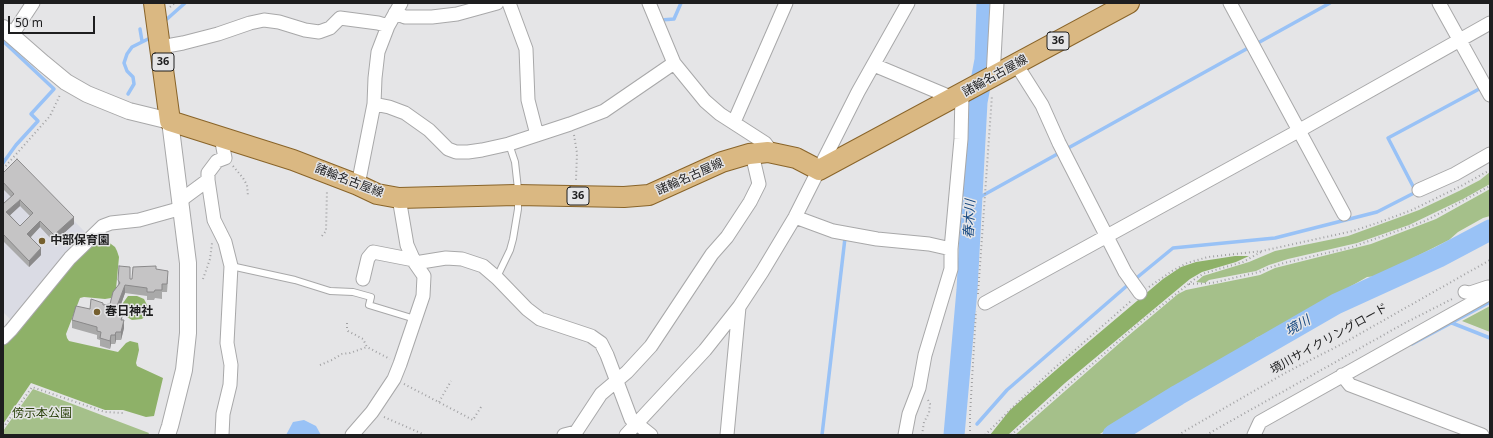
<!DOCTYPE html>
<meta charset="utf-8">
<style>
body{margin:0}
#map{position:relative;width:1493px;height:438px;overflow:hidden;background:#e5e5e7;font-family:"Noto Sans",sans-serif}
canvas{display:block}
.frame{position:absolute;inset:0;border:4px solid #1e1e1f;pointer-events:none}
.scale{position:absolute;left:8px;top:16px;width:87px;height:18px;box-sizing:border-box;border:2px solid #1e1e1f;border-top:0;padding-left:5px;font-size:12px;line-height:14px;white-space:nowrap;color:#1e1e1f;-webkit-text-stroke:3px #e5e5e7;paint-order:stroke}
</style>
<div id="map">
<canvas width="1493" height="438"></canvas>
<div class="frame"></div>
<div class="scale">50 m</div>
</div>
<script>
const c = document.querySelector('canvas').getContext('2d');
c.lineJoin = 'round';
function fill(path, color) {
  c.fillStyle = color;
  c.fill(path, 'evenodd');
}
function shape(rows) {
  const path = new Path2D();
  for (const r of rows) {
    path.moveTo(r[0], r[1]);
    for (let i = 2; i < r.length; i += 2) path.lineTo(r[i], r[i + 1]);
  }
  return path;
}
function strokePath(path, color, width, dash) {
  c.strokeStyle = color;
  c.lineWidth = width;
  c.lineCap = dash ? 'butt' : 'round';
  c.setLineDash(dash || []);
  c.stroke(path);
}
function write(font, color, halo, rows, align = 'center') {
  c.font = font + ' "Noto Sans","Noto Sans JP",sans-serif';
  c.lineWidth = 3;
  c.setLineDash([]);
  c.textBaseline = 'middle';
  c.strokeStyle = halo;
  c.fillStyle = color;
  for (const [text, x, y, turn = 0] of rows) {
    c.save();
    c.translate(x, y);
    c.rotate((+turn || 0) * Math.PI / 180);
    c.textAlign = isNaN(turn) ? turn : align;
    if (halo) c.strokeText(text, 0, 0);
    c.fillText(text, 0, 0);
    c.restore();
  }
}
const built = shape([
 [16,162,88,235,13,322,3,312,3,174]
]);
const green = shape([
 [1490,172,1490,184,1463,199,1409,225,1357,243,1288,259,1269,265,1256,271,1209,280,1205,283,1196,282,1203,276,1249,262,1275,251,1348,236,1403,216,1419,210,1459,191,1480,180],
 [1490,189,1490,216,1483,218,1458,232,1449,240,1435,247,1378,276,1367,277,1278,328,1256,338,1247,348,1231,359,1187,382,1098,435,1015,435,1122,341,1178,294,1186,290,1260,275,1275,268,1371,244,1436,219],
 [1490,306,1490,332,1462,321],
 [33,389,149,433,148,435,3,435,3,431]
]);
const forest = shape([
 [99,235,115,247,117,251,119,257,116,289,111,298,105,299,84,297,80,298,66,334,67,338,69,341,118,352,126,343,130,341,138,343,139,350,136,363,137,366,163,378,154,416,146,417,123,410,105,410,31,383,3,424,3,344,69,265],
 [1235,256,1249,256,1236,262,1202,272,1190,279,1065,383,1008,435,990,435,1010,410,1079,350,1163,279,1181,267,1196,262],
 [128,296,137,296,144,299,148,307,147,314,142,319,132,320,127,317,123,312,123,303]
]);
const water = shape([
 [304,420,316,426,321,435,286,435,293,422]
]);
const stream = shape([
 [660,18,661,20,674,19,681,3],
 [167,19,185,3],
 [140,29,142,41],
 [3,41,54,89,31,114,38,121,16,145,3,163],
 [1256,44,1330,3],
 [128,94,134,84,133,77,127,71,124,63,127,54,132,47,150,38],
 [971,202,1250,47],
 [1134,280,1173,248,1275,238,1377,212,1416,192,1388,138,1481,88,1490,81],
 [1452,323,1490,338],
 [1412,344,1490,302],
 [977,424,1007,390,1129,284],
 [822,435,845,238]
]);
const river = shape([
 [954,435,967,290,977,102,985,60,987,3],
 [1113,435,1178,395,1336,304,1439,257,1490,230]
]);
const path = shape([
 [170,7,175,3],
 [574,135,577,153,576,180],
 [233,166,243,178,247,185,248,196],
 [3,169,50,116,60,95],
 [322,236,326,231,327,190],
 [203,279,210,259,212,243],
 [1189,284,1212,283,1259,272,1268,268,1284,263,1352,247,1425,221,1490,186],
 [1149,287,1172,271,1187,263,1208,257,1262,251,1353,231,1380,222,1412,210,1461,186,1490,170],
 [978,294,992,95],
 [347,323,347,328,348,331,363,339,367,347,390,359],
 [320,365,332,360,342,354,350,353,367,347],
 [404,384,473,420,481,407],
 [439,402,451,381],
 [384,417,425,435],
 [3,428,32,387,105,412,123,413],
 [922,435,924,422,929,413,930,404,928,400],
 [970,435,970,415,976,311],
 [985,435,1019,401,1050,372,1131,301],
 [1011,435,1137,325,1196,278,1205,273,1243,262,1261,252],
 [1178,435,1285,373,1340,345,1490,260],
 [1206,435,1403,324,1454,298]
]);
const service = shape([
 [231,266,295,280,330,291,353,292,371,297,369,305,415,319],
 [497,277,510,250,513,239,518,209,518,189,515,162,509,144]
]);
const minor = shape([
 [509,3,526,49,528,100,537,135],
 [649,3,674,63,705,101,720,114,765,143,768,147,768,152],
 [1230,3,1344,214],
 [1439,3,1490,95],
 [395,13,405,17,432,17,457,14,497,3],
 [12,35,33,3],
 [161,47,183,43,218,34,250,23,264,20,279,22,305,30,319,32,330,28,340,18,378,23,388,26],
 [1016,64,1042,105,1059,143,1125,272,1140,293],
 [874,65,948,96,950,100],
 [993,77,997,3],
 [374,104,389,107,405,113,429,130,448,149,456,152,468,152,482,150,509,144,570,124,604,111,674,63],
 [734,122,786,3],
 [221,137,225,158,217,161,208,173,208,180,214,220,225,242,231,266,227,343,231,365,230,385,223,414,222,435],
 [358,185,374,104,375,78,378,52,388,26,401,3],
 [1419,190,1455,174,1490,154],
 [181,200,208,180],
 [795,217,833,231,877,239,929,244,951,249],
 [415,263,446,258,462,259,483,266,497,278,527,309,540,319,591,336,601,343,607,355,631,419,651,435],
 [363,279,368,258,373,252,414,260],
 [1465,292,1470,293,1488,287],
 [985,303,1300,130,1490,23],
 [3,338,11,330,70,258,103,226,111,223,139,220,182,208],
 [1342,375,1350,385,1482,435],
 [352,435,372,412,394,379,400,364,423,296,424,276,415,263,407,245,399,198],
 [564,435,576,432,601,394,627,372,651,346,712,254,727,237,750,202,759,184,752,154],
 [626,435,705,350,739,307,762,272,795,217,858,92,908,3],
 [727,435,739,307],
 [905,435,909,414,919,388,925,355,951,269,951,249,961,139,962,94],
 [1254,435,1260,422,1490,293]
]);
const tertiary = shape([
 [3,28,43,63,66,82,87,94,129,111,170,121,188,263,188,333,184,370,170,426,167,435]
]);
const primary = shape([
 [154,3,170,121,293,160,358,185,377,194,399,198,516,195,624,197,649,195,722,162,749,154,768,152,796,158,819,170,1129,3]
]);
const wall = shape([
 [3,173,74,224,54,242,40,227,31,237,41,255,29,267,3,241,3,204,11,197,3,189],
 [20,206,30,216,20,226,10,215],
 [156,269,168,279,167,292,162,292,162,299,155,298,154,300,147,300,147,296,125,293,120,307,120,314,123,320,124,328,121,340,116,340,115,344,111,344,110,349,100,346,100,340,97,339,97,335,72,328,72,320,90,309,103,305,110,304,118,285,118,280,132,279]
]);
const shadedWall = shape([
 [20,200,20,206,6,219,6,212],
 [74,217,74,224,54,242,54,235],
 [40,221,40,227,27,241,27,234],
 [41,248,41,255,29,267,29,261],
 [125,285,125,293,120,307,120,315,118,314,117,306],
 [124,320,124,328,121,340,121,332],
 [116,332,116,340,115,344,115,335],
 [111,335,111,344,110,349,110,341]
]);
const building = shape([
 [17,159,74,217,54,235,40,221,27,234,41,248,29,261,3,234,3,204,14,194,3,182,3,173,17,159],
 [20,200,33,213,20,226,6,212,20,200],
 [119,266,130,267,130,279,132,279,133,267,156,266,156,269,168,271,167,284,162,284,162,290,155,290,154,292,147,292,147,288,125,285,117,306,120,306,118,314,123,314,121,320,124,320,121,332,116,332,115,335,111,335,110,341,100,338,101,332,97,331,97,327,72,320,76,306,90,309,91,299,103,303,103,305,110,304,113,292,120,283,118,280,119,266]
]);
const markers = [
 [42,241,4,"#755f2f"],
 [97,312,4,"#755f2f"]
];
const shields = [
 [1058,41,22],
 [163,62,22],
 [578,196,22]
];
const shieldNames = [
 ["36",1058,41],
 ["36",163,62],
 ["36",578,196]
];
const streetNames = [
 ["諸輪名古屋線",995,76,-29],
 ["諸輪名古屋線",690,177,-24],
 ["諸輪名古屋線",349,181,21],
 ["境川サイクリングロード",1329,339,-29]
];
const poiNames = [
 ["中部保育園",50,241],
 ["春日神社",105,312]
];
const parkNames = [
 ["傍示本公園",42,414]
];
const waterNames = [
 ["春木川",970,219,-87],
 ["境川",1298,326,-30]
];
fill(built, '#dadbe4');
fill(green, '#a5c08a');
fill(forest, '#8eb168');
fill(water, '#99c2f6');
strokePath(stream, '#99c2f6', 3.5);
strokePath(river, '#99c2f6', 21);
strokePath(service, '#a8a8a9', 8);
strokePath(minor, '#a8a8a9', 15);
strokePath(tertiary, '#a8a8a9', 18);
strokePath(primary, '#896429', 22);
strokePath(path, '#a1a1a3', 2, [1, 3]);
strokePath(service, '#fff', 6);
strokePath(minor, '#fff', 13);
strokePath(tertiary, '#fff', 16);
strokePath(primary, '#dab882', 20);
fill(wall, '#a9a9a9');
fill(shadedWall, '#8a898a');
fill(building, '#c5c4c5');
strokePath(building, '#8a898a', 1);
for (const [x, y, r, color] of markers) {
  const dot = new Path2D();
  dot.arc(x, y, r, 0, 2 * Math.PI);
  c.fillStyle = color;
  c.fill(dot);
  strokePath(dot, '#e5e5e7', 1.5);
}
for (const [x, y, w] of shields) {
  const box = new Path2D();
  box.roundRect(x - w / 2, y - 9, w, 18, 3);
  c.fillStyle = '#e5e5e7';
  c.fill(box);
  strokePath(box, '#1e1e1f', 1);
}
write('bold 11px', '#1e1e1f', null, shieldNames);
write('12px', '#1e1e1f', '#e5e5e7', streetNames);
write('bold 12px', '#1e1e1f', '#e5e5e7', poiNames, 'left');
write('12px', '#2e450f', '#e5e5e7', parkNames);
write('italic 13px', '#144780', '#e5e5e7', waterNames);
</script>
